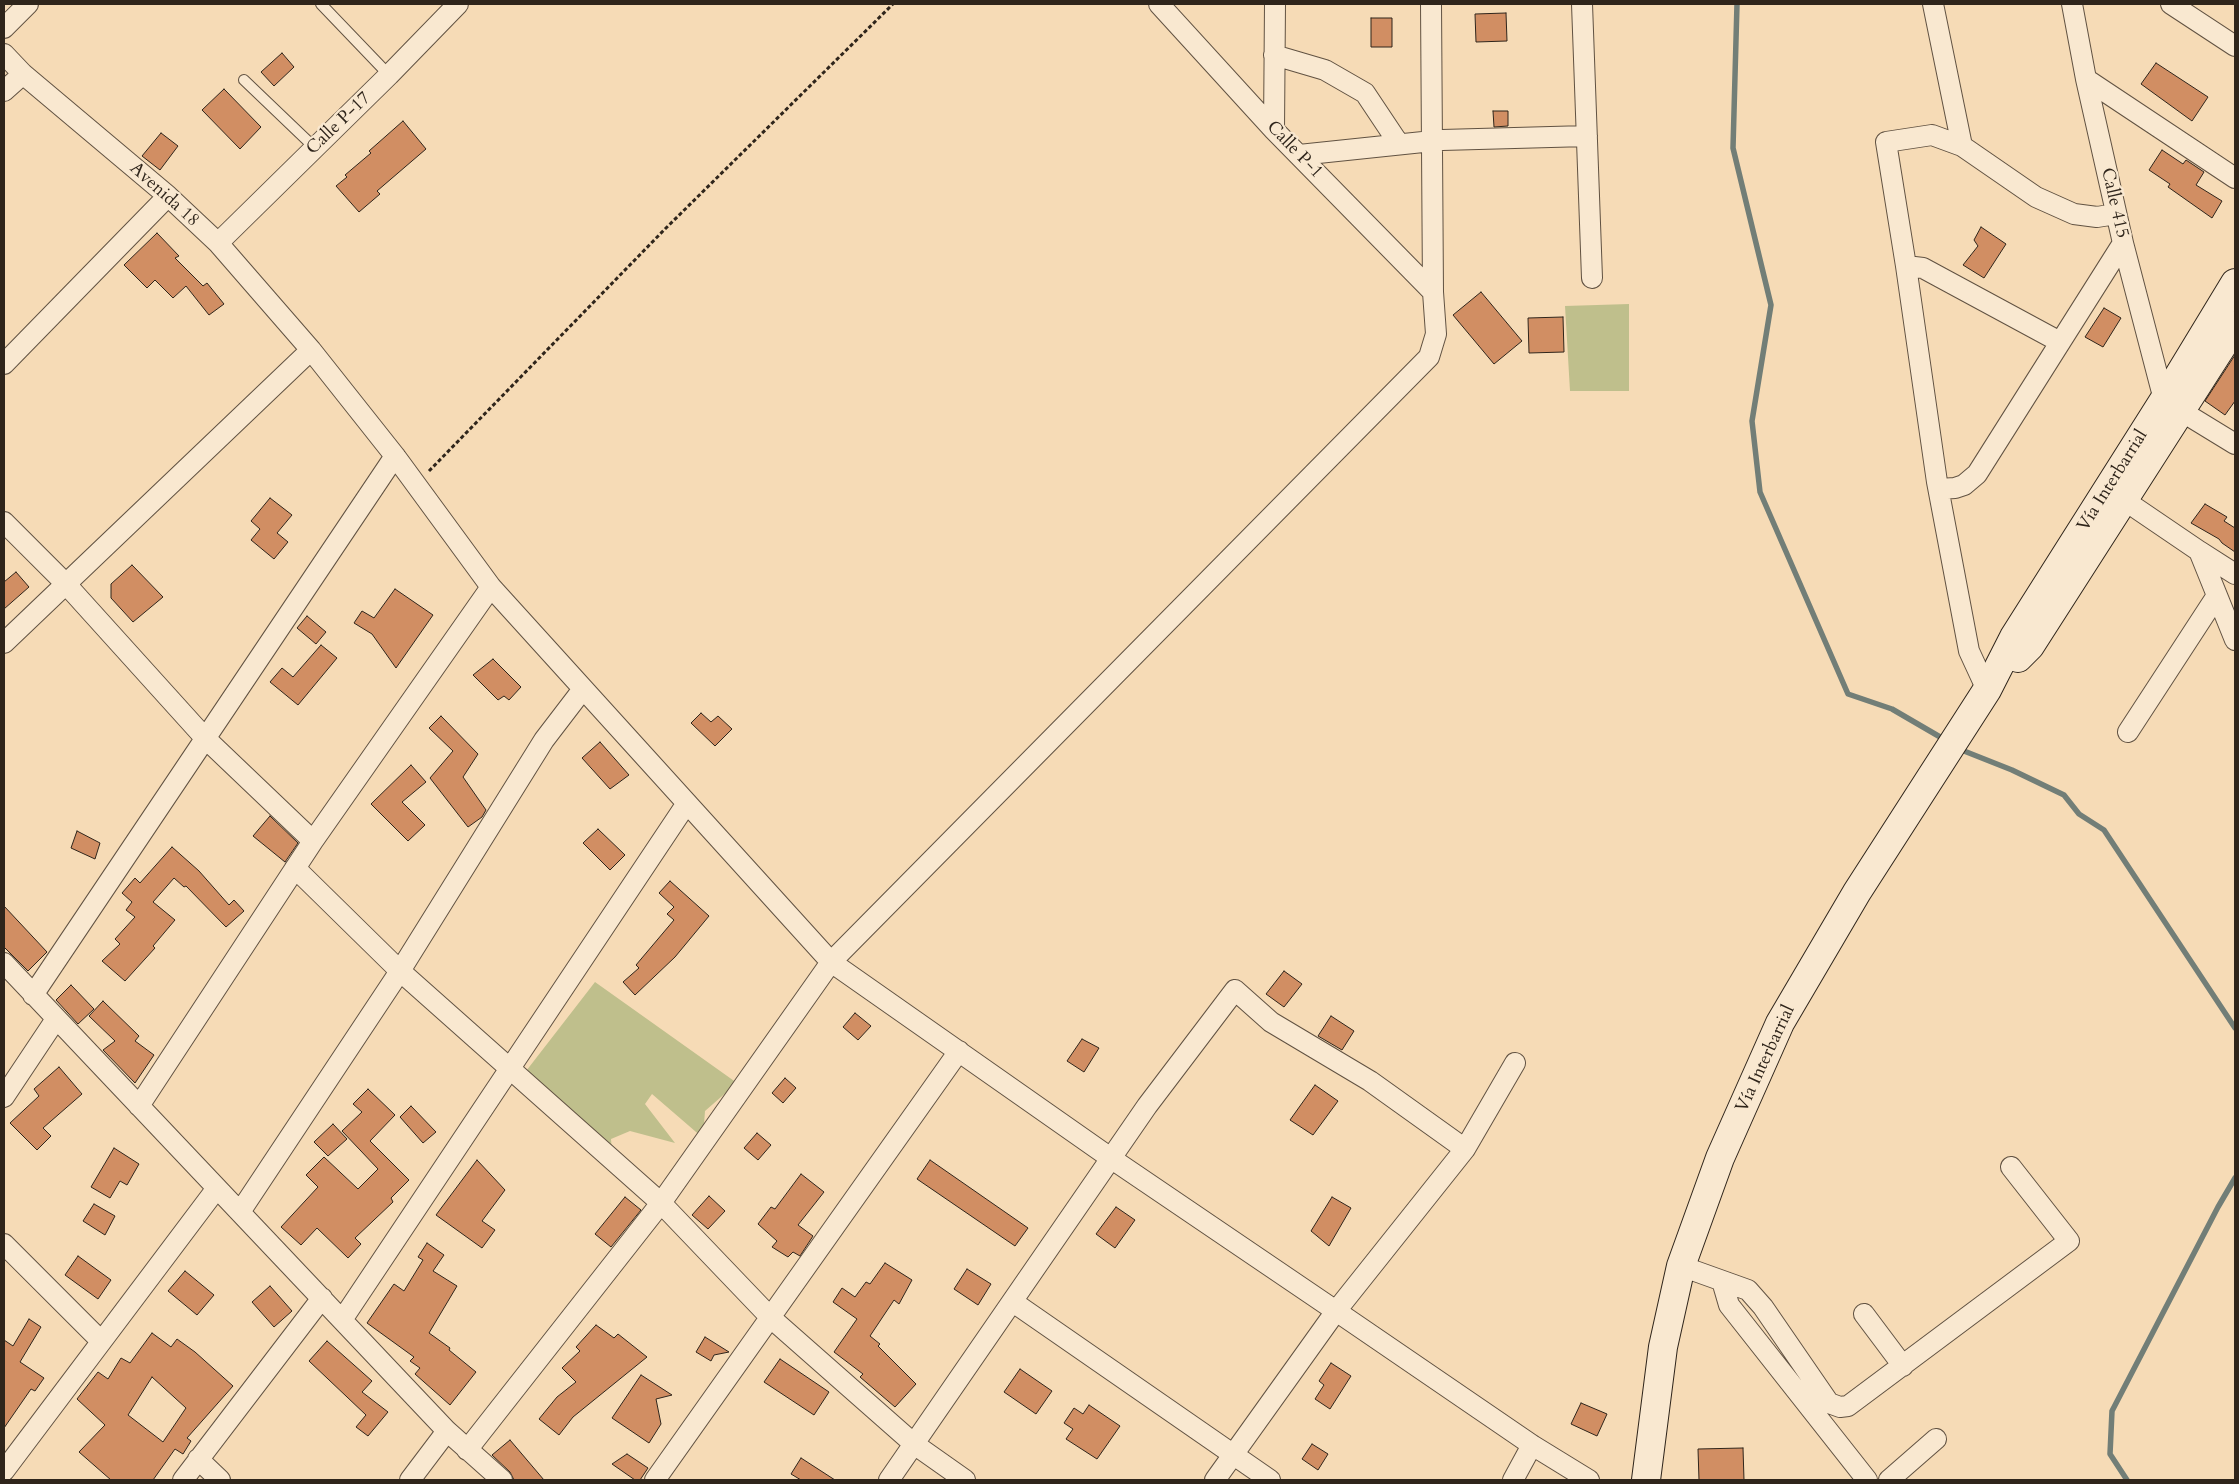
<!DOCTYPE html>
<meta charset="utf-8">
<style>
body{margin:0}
#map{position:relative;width:2239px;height:1484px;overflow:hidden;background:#f6dbb6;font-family:Cardo,serif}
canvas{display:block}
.frame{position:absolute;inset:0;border:5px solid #2f251b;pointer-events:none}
</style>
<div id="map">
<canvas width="2239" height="1484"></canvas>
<div class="frame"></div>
</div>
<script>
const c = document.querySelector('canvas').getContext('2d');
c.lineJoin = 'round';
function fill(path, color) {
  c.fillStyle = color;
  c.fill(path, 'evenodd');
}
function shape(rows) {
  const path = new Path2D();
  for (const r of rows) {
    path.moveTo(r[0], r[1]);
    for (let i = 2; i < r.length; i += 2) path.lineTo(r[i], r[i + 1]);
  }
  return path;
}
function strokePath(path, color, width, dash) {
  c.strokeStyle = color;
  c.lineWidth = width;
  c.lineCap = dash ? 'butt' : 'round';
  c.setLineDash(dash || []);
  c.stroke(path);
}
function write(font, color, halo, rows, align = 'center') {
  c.font = font + ' Cardo,serif';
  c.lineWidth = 4.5;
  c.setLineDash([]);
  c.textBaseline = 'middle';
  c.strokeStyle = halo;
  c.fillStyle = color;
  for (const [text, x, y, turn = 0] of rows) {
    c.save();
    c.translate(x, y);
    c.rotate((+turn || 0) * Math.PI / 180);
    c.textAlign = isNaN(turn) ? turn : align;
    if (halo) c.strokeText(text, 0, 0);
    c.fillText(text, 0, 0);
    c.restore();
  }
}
const green = shape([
 [1629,304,1629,391,1570,391,1565,306],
 [595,982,737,1083,705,1111,703,1138,652,1094,645,1104,675,1143,630,1131,611,1139,612,1152,523,1075]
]);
const stream = shape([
 [1737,4,1733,148,1771,305,1752,421,1760,492,1848,694,1892,709,1947,741],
 [1959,749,2012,770,2064,795,2079,814,2104,830,2235,1028],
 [2127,1480,2110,1454,2112,1411,2218,1207,2235,1178]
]);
const building = shape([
 [1506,13,1507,41,1476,42,1475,14,1506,13],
 [1371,18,1392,18,1392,47,1371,47,1371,18],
 [282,53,294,67,274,86,261,72,282,53],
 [2156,63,2208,97,2192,121,2141,84,2156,63],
 [224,89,261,127,240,149,202,110,224,89],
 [1493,111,1508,111,1508,126,1494,127,1493,111],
 [403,121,426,149,377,191,380,194,359,212,336,186,347,177,345,175,371,153,369,151,403,121],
 [161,133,178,146,160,170,142,156,161,133],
 [2162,150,2183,164,2186,160,2204,172,2196,185,2222,201,2212,218,2168,187,2170,184,2149,170,2162,150],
 [1981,227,2006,244,1984,278,1963,265,1978,246,1974,240,1981,227],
 [157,233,179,256,175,258,203,286,207,283,224,304,209,315,186,286,173,298,155,280,147,288,124,265,157,233],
 [1481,292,1522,341,1494,364,1453,315,1481,292],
 [2104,308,2121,318,2103,347,2085,337,2104,308],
 [1563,317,1564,352,1529,353,1528,318,1563,317],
 [2235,355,2235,401,2225,415,2205,401,2235,355],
 [270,498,292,515,277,533,288,542,274,559,251,540,260,529,251,521,270,498],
 [2205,504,2227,517,2224,521,2235,528,2235,552,2222,543,2219,539,2191,523,2205,504],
 [132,565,163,597,133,622,111,598,111,584,132,565],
 [16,572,29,587,4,609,4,582,16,572],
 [395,589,433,615,396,668,372,634,354,623,362,611,374,618,395,589],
 [307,616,326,632,316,644,297,628,307,616],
 [321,645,337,658,298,705,270,682,282,668,293,677,321,645],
 [493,659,521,687,509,700,504,696,498,700,473,675,493,659],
 [701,713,711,722,718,716,732,729,715,746,691,723,701,713],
 [441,716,478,754,463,777,486,810,482,817,468,827,430,778,453,751,429,728,441,716],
 [600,742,629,775,610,789,582,758,600,742],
 [411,765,426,782,402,802,425,825,408,841,371,804,411,765],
 [270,816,298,843,285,862,253,836,270,816],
 [598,829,625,855,610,870,583,843,598,829],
 [77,831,100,843,95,859,71,848,77,831],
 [172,847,199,871,229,905,234,900,244,911,226,927,186,886,184,887,174,878,153,902,175,920,153,946,155,948,125,981,102,961,120,944,115,939,135,917,126,910,132,902,122,893,135,878,140,883,172,847],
 [670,881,709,916,675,957,635,995,623,982,639,968,636,965,674,920,667,914,674,907,659,893,670,881],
 [4,906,47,952,28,971,4,947,4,906],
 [1284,971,1302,984,1284,1007,1266,994,1284,971],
 [71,985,94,1009,78,1024,56,1000,71,985],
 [103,1001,139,1036,135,1041,154,1055,135,1083,103,1050,115,1041,89,1016,103,1001],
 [855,1013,871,1026,858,1040,843,1027,855,1013],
 [1331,1016,1354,1031,1342,1050,1318,1036,1331,1016],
 [1082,1039,1099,1048,1084,1072,1067,1061,1082,1039],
 [59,1067,82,1094,43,1128,51,1136,37,1150,10,1123,39,1096,34,1089,59,1067],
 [785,1078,796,1088,783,1103,772,1093,785,1078],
 [1315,1085,1338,1101,1313,1135,1290,1120,1315,1085],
 [368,1089,395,1115,370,1141,409,1180,391,1198,393,1202,355,1238,361,1244,348,1258,317,1228,301,1245,281,1227,318,1187,306,1175,324,1157,358,1189,378,1169,342,1131,362,1112,353,1104,368,1089],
 [411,1106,436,1132,423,1143,400,1117,411,1106],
 [333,1124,347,1139,328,1156,314,1142,333,1124],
 [757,1133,771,1145,758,1160,744,1148,757,1133],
 [114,1148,139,1164,127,1185,120,1181,110,1198,91,1187,114,1148],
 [477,1160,505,1190,482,1221,495,1230,482,1248,436,1215,477,1160],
 [930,1160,1028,1228,1015,1246,917,1179,930,1160],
 [801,1174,824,1192,798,1225,813,1236,800,1256,793,1252,788,1257,772,1247,777,1241,758,1224,771,1207,775,1209,801,1174],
 [709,1196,725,1211,708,1229,692,1215,709,1196],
 [625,1197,641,1210,611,1247,595,1234,625,1197],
 [1332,1197,1351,1208,1329,1246,1311,1231,1332,1197],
 [94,1204,115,1216,105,1235,83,1221,94,1204],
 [1116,1207,1135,1220,1115,1248,1096,1234,1116,1207],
 [427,1243,444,1255,433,1271,457,1286,429,1333,450,1348,449,1350,476,1372,450,1405,415,1374,420,1368,410,1361,414,1357,367,1323,394,1284,404,1291,423,1260,418,1257,427,1243],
 [78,1256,111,1280,98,1299,65,1275,78,1256],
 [885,1263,912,1280,899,1304,894,1300,870,1336,880,1344,878,1346,916,1384,895,1407,860,1377,863,1374,834,1352,857,1319,833,1302,842,1288,855,1297,866,1282,870,1284,885,1263],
 [967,1269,991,1284,978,1305,954,1289,967,1269],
 [185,1271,214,1295,197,1315,168,1291,185,1271],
 [270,1286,292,1311,274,1327,252,1302,270,1286],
 [29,1319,41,1327,20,1362,44,1378,35,1391,31,1389,4,1428,4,1340,13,1346,29,1319],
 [596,1325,614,1338,618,1334,647,1357,573,1417,559,1435,539,1419,557,1397,576,1382,562,1368,580,1351,576,1347,596,1325],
 [152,1333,171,1347,177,1339,195,1352,233,1386,187,1438,191,1441,183,1454,175,1449,153,1480,111,1480,79,1452,105,1425,77,1399,98,1372,108,1379,121,1358,130,1363,152,1333],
 [152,1377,186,1408,163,1442,128,1415,152,1377],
 [705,1337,729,1352,714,1355,711,1361,696,1352,705,1337],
 [327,1341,372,1381,362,1392,388,1412,368,1436,356,1427,366,1415,309,1361,327,1341],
 [780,1359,829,1392,814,1415,764,1382,780,1359],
 [1331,1363,1351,1376,1330,1409,1315,1399,1324,1385,1319,1381,1331,1363],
 [1020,1369,1052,1391,1036,1414,1004,1392,1020,1369],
 [641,1375,672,1395,656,1399,661,1424,649,1443,612,1418,641,1375],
 [1581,1403,1607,1414,1597,1436,1571,1424,1581,1403],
 [1089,1405,1120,1426,1097,1459,1066,1439,1073,1429,1064,1423,1074,1408,1083,1414,1089,1405],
 [510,1440,544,1480,514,1480,510,1472,492,1455,510,1440],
 [1312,1444,1328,1454,1318,1470,1302,1459,1312,1444],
 [1743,1448,1744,1480,1699,1480,1698,1449,1743,1448],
 [627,1454,648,1468,640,1480,635,1480,612,1464,627,1454],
 [801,1458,835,1480,801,1480,791,1474,801,1458]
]);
const path = shape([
 [429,471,665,229,893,4]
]);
const service = shape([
 [321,4,389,75],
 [244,80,314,147]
]);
const minor = shape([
 [1159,4,1274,130,1433,292],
 [1582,4,1592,278],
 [1933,4,1962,146],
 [2072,4,2086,79,2123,243,2164,400],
 [2171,4,2235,46],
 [4,28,28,4],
 [4,54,23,74,168,196,218,243,311,350,395,456,491,587,831,962,1112,1159,1336,1311,1532,1445,1589,1480],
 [1274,55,1325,70,1365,93,1399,144],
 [2086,79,2235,178],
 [4,91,23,74],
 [1274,130,1275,4],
 [1299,155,1442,140,1587,136],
 [218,243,389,75,458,4],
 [1906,266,1923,268,2060,342],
 [4,364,168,196],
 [2181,411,2235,444],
 [1939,489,1955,488,1964,485,1977,474,2123,243],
 [2124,500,2199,551,2235,640],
 [4,522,65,583,205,738,313,841],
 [2199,551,2235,574],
 [4,643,311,350],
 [1987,690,1969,651,1937,482,1906,266,1886,142,1932,135,1962,146,2036,197,2074,214,2097,217,2116,214],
 [2128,732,2216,597],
 [295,868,400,971,661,1203,771,1318,914,1444,965,1480],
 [4,963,447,1431,502,1480],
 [33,995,395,456],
 [4,1097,56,1019],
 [139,1106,313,841,491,587],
 [1465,1149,1515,1063],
 [240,1212,400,971,544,740,583,689],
 [4,1244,101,1341],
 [1681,1266,1748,1290,1763,1307,1829,1403,1840,1407,1848,1406,2069,1241,2011,1167],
 [1722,1281,1729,1305,1867,1480],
 [1013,1302,1270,1480],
 [1864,1314,1903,1366],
 [342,1320,687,803],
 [467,1450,661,1203,831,962,1429,357,1436,334,1433,292,1431,4],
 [198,1459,220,1480],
 [4,1471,217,1188],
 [183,1480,322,1298],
 [410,1480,447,1431],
 [655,1480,959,1051],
 [889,1480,1147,1106,1235,990,1271,1022,1370,1081,1465,1149,1336,1311,1215,1480],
 [1513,1480,1532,1445],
 [1889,1480,1936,1439]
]);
const secondary = shape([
 [2018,658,2030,646,2235,326],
 [1646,1480,1663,1347,1681,1266,1720,1158,1780,1023,1857,892,1987,690,2014,637,2164,400,2235,283]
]);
const streetNames = [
 ["Calle P-17",339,124,-44],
 ["Calle P-1",1294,150,46],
 ["Avenida 18",164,195,42],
 ["Calle 415",2114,203,77],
 ["Vía Interbarrial",2113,481,-58],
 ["Vía Interbarrial",1766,1059,-65]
];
fill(green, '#bfbf8c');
strokePath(stream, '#727e77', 5.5);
fill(building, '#d18e63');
strokePath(building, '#2f251b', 1);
strokePath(service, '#615242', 12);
strokePath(minor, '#615242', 22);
strokePath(secondary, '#2f251b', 30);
strokePath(path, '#2f251b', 3, [4, 2.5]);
strokePath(service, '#f9e8d0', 10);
strokePath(minor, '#f9e8d0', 20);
strokePath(secondary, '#f9e8d0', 28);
write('18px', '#2f251b', '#f9e8d0', streetNames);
</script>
